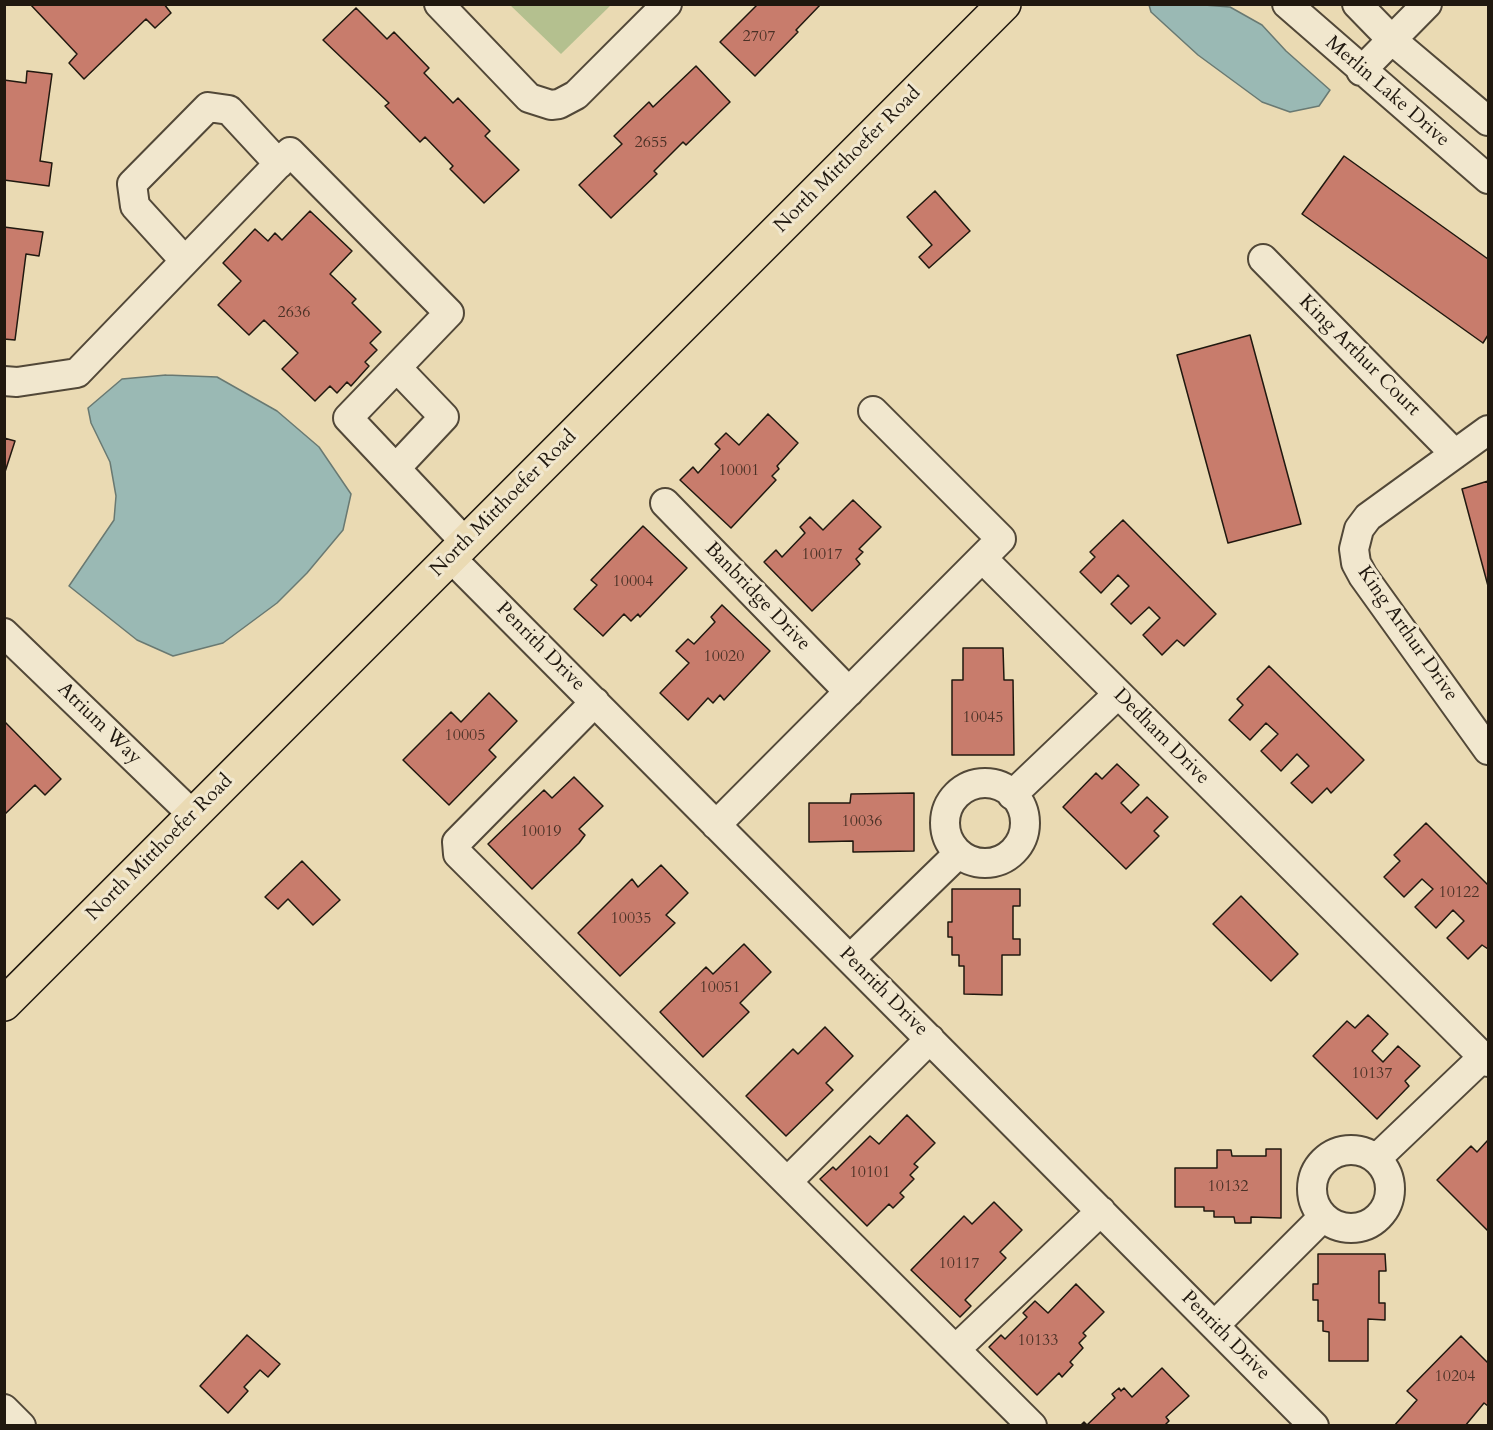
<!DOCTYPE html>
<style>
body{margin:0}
#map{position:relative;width:1493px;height:1430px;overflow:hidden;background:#eadab3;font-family:Cardo,serif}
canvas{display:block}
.frame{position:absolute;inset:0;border:6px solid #20180f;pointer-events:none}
</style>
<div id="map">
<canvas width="1493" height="1430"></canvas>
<div class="frame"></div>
</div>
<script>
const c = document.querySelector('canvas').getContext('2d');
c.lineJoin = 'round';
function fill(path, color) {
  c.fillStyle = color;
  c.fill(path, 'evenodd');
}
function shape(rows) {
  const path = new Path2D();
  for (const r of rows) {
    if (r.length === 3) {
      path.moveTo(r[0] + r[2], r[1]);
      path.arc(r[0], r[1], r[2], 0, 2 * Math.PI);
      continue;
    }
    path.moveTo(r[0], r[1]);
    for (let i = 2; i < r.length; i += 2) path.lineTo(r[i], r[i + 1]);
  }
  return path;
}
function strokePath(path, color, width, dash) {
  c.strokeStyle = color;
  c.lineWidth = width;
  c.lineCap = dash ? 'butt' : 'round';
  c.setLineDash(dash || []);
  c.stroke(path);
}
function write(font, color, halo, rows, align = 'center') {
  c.font = font + ' Cardo,serif';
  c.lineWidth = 6;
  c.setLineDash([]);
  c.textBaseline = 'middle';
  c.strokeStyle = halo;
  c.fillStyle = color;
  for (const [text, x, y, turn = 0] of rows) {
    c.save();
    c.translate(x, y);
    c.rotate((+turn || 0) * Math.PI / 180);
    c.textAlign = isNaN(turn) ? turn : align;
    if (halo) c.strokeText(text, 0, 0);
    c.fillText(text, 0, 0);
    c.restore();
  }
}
const green = shape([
 [510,5,611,5,561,54]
]);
const water = shape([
 [1191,4,1230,7,1262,25,1286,51,1330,90,1319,106,1290,112,1262,102,1198,55,1151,12,1149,5,1191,4],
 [166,375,217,377,277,411,319,447,351,494,343,530,307,573,277,603,223,643,173,656,137,640,69,586,114,520,116,496,110,462,91,423,88,408,122,379,166,375]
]);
const building = shape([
 [30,4,164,4,171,13,155,28,146,19,84,79,69,63,77,54,30,4],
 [758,4,821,4,796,30,798,32,755,76,720,42,758,4],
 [356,8,387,39,394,32,429,68,424,73,453,103,458,98,490,131,485,136,519,170,484,203,450,169,453,166,425,137,420,142,385,106,389,103,323,40,356,8],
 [696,66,730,102,686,145,683,142,654,171,657,174,611,218,579,185,622,144,614,136,649,102,653,107,696,66],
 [27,71,52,74,40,161,52,163,49,186,4,180,4,80,26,83,27,71],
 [1344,156,1488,259,1488,335,1483,343,1302,214,1344,156],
 [935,191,970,231,929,268,919,257,932,245,907,217,935,191],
 [310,211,352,251,330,274,356,299,352,303,381,332,370,343,377,350,365,362,369,366,351,386,347,382,337,393,330,386,315,401,282,369,298,353,264,320,249,335,218,305,241,281,223,263,255,229,268,241,275,233,282,240,310,211],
 [4,227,43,232,39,256,26,254,15,340,4,339,4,227],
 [1250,335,1301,524,1228,543,1177,355,1250,335],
 [768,414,798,443,777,466,779,469,772,476,776,480,731,528,680,480,693,467,698,473,720,449,715,444,726,433,739,445,768,414],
 [4,438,15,441,4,475,4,438],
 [1488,481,1488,586,1462,489,1488,481],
 [853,500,881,527,859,549,863,552,856,559,860,564,812,611,764,562,776,550,782,557,805,533,800,527,810,517,823,530,853,500],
 [1123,520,1216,614,1184,646,1177,640,1162,655,1143,635,1160,618,1149,607,1131,624,1111,604,1129,586,1118,575,1101,593,1080,572,1095,557,1090,552,1123,520],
 [643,526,687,568,640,617,638,614,631,621,624,614,603,636,574,609,597,585,591,580,643,526],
 [722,605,770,651,724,700,720,695,713,703,708,698,688,720,660,693,689,663,676,651,688,639,694,644,715,622,711,617,722,605],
 [963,648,1003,648,1004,680,1013,680,1014,755,952,755,952,680,963,680,963,648],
 [1269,666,1364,760,1331,793,1327,788,1312,803,1291,783,1309,766,1297,754,1281,771,1261,751,1278,734,1266,723,1250,740,1229,720,1243,705,1237,699,1269,666],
 [489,693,517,721,489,750,496,757,449,805,403,760,451,712,461,722,489,693],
 [4,721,61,779,45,795,35,785,4,815,4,721],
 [1117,764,1139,785,1121,803,1131,813,1147,797,1168,817,1154,831,1159,836,1126,869,1063,807,1096,773,1102,779,1117,764],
 [574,777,603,806,579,829,585,835,579,843,532,889,488,844,544,790,552,798,574,777],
 [914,793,914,851,853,852,853,841,809,842,809,803,850,803,851,794,914,793],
 [1426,823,1488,885,1488,949,1482,945,1468,959,1447,938,1464,921,1453,910,1436,928,1415,907,1433,889,1422,879,1404,897,1384,877,1400,861,1394,855,1426,823],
 [302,861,340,900,313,925,288,899,278,909,265,897,302,861],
 [661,865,688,893,666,915,675,923,620,976,578,933,632,879,638,887,661,865],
 [952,889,1020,889,1020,906,1013,906,1013,939,1020,939,1020,955,1002,955,1002,995,964,994,964,966,959,966,959,955,952,955,952,937,948,937,948,922,952,922,952,889],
 [1241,896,1298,954,1271,981,1213,924,1241,896],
 [744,944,771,972,740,1003,749,1012,703,1057,660,1012,706,967,713,974,744,944],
 [1368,1015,1388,1034,1372,1051,1383,1062,1398,1046,1420,1066,1405,1081,1409,1086,1377,1119,1313,1056,1347,1021,1355,1028,1368,1015],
 [825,1027,853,1056,826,1083,833,1090,786,1136,746,1096,793,1049,798,1054,825,1027],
 [907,1115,935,1143,914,1164,918,1167,910,1175,914,1179,900,1193,904,1197,893,1208,889,1204,867,1226,820,1179,833,1167,836,1170,870,1136,879,1144,907,1115],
 [1488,1140,1488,1231,1437,1180,1471,1146,1477,1152,1488,1140],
 [1266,1149,1281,1149,1281,1218,1251,1217,1251,1223,1235,1223,1234,1217,1214,1217,1214,1211,1204,1211,1204,1207,1175,1207,1175,1168,1217,1168,1217,1150,1231,1150,1232,1156,1266,1156,1266,1149],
 [994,1202,1022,1230,1000,1252,1006,1258,965,1300,971,1306,960,1317,911,1270,964,1216,972,1224,994,1202],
 [1318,1254,1385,1254,1386,1271,1379,1271,1379,1303,1385,1303,1385,1320,1368,1319,1368,1361,1329,1361,1329,1332,1323,1331,1323,1321,1318,1321,1318,1300,1313,1300,1313,1284,1318,1284,1318,1254],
 [1076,1284,1104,1312,1083,1333,1086,1336,1079,1343,1083,1348,1070,1362,1073,1365,1062,1377,1059,1373,1037,1395,989,1347,1001,1335,1005,1339,1027,1317,1023,1313,1035,1301,1048,1313,1076,1284],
 [247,1335,280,1364,268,1377,260,1370,244,1387,248,1391,228,1413,200,1386,247,1335],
 [1461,1336,1488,1363,1488,1406,1484,1403,1465,1426,1394,1426,1417,1400,1407,1391,1461,1336],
 [1162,1368,1189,1396,1166,1417,1169,1421,1164,1426,1080,1426,1084,1422,1087,1425,1115,1398,1112,1394,1119,1388,1121,1391,1124,1388,1132,1397,1162,1368]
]);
const minor = shape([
 [439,4,529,98,551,105,559,104,576,95,667,4],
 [1287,4,1488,179],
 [1357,4,1392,40,1488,121],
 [1361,71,1427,4],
 [1263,259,1455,454],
 [185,261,135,206,132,184,208,107,229,110,279,164],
 [4,381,17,382,77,373,290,152,449,313,348,418,465,542],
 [1488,430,1368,517,1359,529,1354,549,1356,563,1363,576,1488,750],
 [396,468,444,417,397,368],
 [665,503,849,692],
 [451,558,1314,1426],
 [982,558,1488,1062],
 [4,633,193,815],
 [595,702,457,842,458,854,1032,1426],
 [985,823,40],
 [1012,795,1118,694],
 [716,825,1001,539,873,411],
 [850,959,958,854],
 [1351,1189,39],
 [1376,1159,1483,1057],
 [788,1181,930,1039],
 [1215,1325,1323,1217],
 [956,1349,1101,1211],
 [4,1409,21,1426]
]);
const major = shape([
 [4,1004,1004,4]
]);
const numberNames = [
 ["2707",759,37],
 ["2655",651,143],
 ["2636",294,313],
 ["10001",739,471],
 ["10017",822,555],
 ["10004",633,582],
 ["10020",724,657],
 ["10045",983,718],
 ["10005",465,736],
 ["10036",862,822],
 ["10019",541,832],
 ["10122",1459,893],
 ["10035",631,919],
 ["10051",720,988],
 ["10137",1372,1074],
 ["10101",870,1173],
 ["10132",1228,1187],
 ["10117",959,1264],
 ["10133",1038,1341],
 ["10204",1455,1377]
];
const streetNames = [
 ["Merlin Lake Drive",1387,92,41],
 ["North Mitthoefer Road",848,160,-45],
 ["King Arthur Court",1359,356,45],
 ["North Mitthoefer Road",504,504,-45],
 ["Banbridge Drive",757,597,46],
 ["King Arthur Drive",1407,634,55],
 ["Penrith Drive",540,647,45],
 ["Atrium Way",99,724,44],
 ["Dedham Drive",1161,737,45],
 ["North Mitthoefer Road",160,848,-45],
 ["Penrith Drive",883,992,45],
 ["Penrith Drive",1225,1336,45]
];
fill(green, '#b4c08f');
fill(water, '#9ab9b4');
strokePath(water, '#697972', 1.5);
fill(building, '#c87c6c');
strokePath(building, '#20180f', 1.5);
strokePath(minor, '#524838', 32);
strokePath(major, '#20180f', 36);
strokePath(minor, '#f1e7ce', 28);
strokePath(major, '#eadab3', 33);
write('16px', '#4a3126', null, numberNames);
write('20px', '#20180f', '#f1e7ce', streetNames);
</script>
